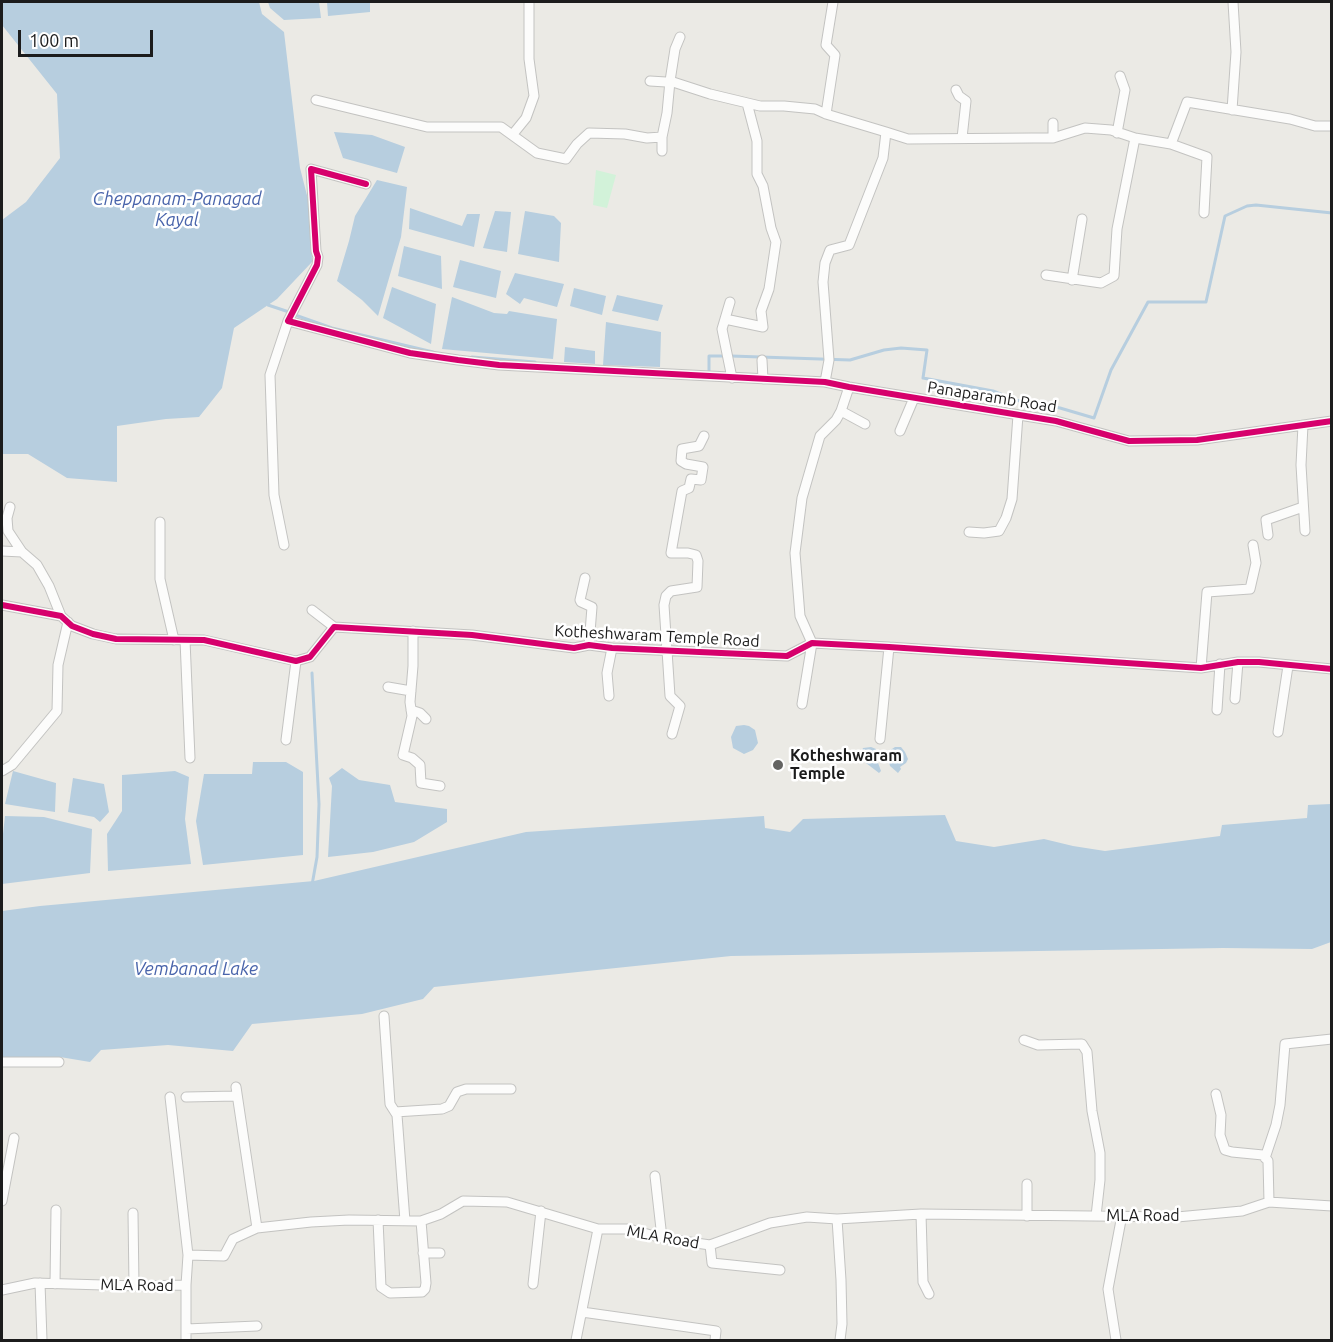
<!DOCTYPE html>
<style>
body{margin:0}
#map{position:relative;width:1333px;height:1342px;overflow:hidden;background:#ebeae5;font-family:Ubuntu,sans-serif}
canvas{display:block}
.frame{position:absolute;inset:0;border:3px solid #1c1c1c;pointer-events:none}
.scale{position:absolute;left:18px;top:30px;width:135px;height:27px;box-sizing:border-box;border:3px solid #1c1c1c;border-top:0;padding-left:8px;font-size:18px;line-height:21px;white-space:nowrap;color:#1c1c1c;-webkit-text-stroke:4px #fff;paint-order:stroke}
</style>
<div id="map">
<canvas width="1333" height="1342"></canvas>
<div class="frame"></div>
<div class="scale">100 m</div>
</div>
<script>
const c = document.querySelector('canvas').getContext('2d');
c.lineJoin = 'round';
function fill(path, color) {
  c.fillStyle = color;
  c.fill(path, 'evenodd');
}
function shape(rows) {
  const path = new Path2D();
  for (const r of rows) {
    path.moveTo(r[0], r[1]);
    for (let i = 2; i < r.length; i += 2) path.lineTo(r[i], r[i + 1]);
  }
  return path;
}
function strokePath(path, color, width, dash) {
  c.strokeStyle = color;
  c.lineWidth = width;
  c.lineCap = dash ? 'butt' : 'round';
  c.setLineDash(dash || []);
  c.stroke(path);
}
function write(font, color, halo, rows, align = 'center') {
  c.font = font + ' Ubuntu,sans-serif';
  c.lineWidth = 5;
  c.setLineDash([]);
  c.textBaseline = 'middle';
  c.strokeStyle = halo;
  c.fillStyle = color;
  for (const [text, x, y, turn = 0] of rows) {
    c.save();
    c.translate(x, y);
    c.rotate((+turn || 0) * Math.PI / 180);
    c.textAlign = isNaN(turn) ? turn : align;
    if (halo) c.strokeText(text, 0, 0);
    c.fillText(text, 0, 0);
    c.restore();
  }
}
const park = shape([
 [596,170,616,175,607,208,593,205]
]);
const water = shape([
 [2,2,259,2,262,14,284,32,300,168,311,211,312,262,277,299,234,328,222,388,199,417,166,419,117,426,117,482,67,478,28,454,2,454,2,220,26,202,60,158,57,94,2,25],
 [268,2,319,2,321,18,284,20,270,8],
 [327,2,370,2,370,12,328,16],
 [334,132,372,135,405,147,397,173,343,158],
 [377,180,407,187,401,237,378,316,362,300,337,281,349,241,355,216],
 [410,208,462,226,467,214,480,214,474,247,409,229],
 [495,211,511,212,507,252,483,248],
 [525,211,554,216,561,223,559,262,518,254],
 [404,246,441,256,442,289,398,276],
 [460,260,501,271,496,298,453,287],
 [515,273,564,284,557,307,524,298,520,304,506,294],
 [392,287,436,304,431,344,383,318],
 [574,288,606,296,602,315,570,306],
 [617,295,663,305,658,321,612,311],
 [452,297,494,313,507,314,509,311,557,319,553,359,442,349],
 [606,322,661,332,660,367,603,365],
 [565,347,595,351,595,364,564,362],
 [744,725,749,726,755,730,758,743,753,750,744,754,733,748,731,737,736,726],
 [871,747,876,749,877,760,881,771,879,773,862,760,861,753,863,748],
 [895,747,901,747,905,752,908,759,906,763,900,767,901,769,898,773,890,766,888,758,889,751],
 [253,762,286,762,303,772,303,855,203,865,196,821,204,774,252,774],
 [342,768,359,780,390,785,395,802,447,809,447,822,414,842,373,852,328,857,332,786,329,778],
 [13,771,56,783,55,812,5,804],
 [175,771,189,777,185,819,191,864,108,871,107,834,122,811,122,775],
 [73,778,104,784,109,812,100,822,94,817,68,812],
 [1331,804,1331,942,1312,949,1223,948,731,956,434,987,423,999,362,1014,252,1024,233,1051,168,1045,101,1050,90,1062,60,1057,53,1066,30,1064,15,1057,2,1058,2,911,40,906,314,881,526,832,764,816,765,828,790,832,803,819,945,815,956,841,994,847,1044,839,1073,846,1105,851,1220,836,1222,825,1307,818,1308,805],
 [5,816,44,817,92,829,90,873,2,884,2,843]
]);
const stream = shape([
 [268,305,289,312],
 [295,315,332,328,433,352],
 [731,356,850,360,884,350,901,348,927,350,923,378,993,391,1015,400,1060,408,1094,418,1111,370,1148,302,1206,302,1225,216,1247,206,1256,205,1332,213],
 [472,357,535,362],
 [709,373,709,356,724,356],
 [312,885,317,857,319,804,312,673]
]);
const street = shape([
 [650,81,666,82,670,81,675,49,680,37],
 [956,90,959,96,966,101,962,138],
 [316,100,427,127,501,127,537,153,566,159,577,144,589,133,625,134,647,138,662,137,667,113,670,81,710,94,760,106,784,106,815,109,826,114,886,132,883,158,849,245,830,250,825,263,823,282,829,360,825,382],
 [1232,110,1236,52,1233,2],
 [826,114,835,55,826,45,833,2],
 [1053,123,1053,138],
 [886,132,908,139,1033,138,1053,138,1085,128,1111,130,1135,138,1171,144,1207,157,1204,213],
 [1117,133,1125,90,1120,76],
 [513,134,526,118,534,96,529,59,529,2],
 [1171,144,1187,102,1290,119,1315,126,1332,126],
 [662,151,662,137],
 [366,184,311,169,316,251,318,257,317,265,288,321,410,353,458,360,499,365,825,382,849,387,1056,421,1129,441,1197,440,1332,421],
 [1046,275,1101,283,1114,276,1117,229,1135,138],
 [1072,280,1082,219],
 [730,302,722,329,732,378],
 [725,319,763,327,761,311,769,289,776,242,771,228,763,186,757,174,757,141,747,103],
 [762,360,763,379],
 [841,411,865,424],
 [1303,425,1301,465,1305,531],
 [900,431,914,398],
 [10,507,7,518,8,531,22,552],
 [160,522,160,579,174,640],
 [969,532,984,533,999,531,1006,518,1012,499,1018,415],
 [1268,535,1266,520,1303,507],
 [284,545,274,495,270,375,288,321],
 [2,551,22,552,37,565,49,586,61,616],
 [585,578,580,600,581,602,592,607,589,645],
 [2,605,61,616,72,626,93,634,116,639,204,640,296,661,310,657,334,627,472,635,574,648,589,645,612,648,787,656,812,643,889,647,1201,668,1238,662,1259,662,1332,669],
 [312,610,334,627],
 [413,631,413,666,410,702,412,716,403,755,412,758,420,765,421,783,440,786],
 [185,640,190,758],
 [1201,668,1207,592,1250,589,1256,563,1253,545],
 [388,687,411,691],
 [609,696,607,673,612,648],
 [1235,699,1238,662],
 [802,704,812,643,800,616,795,553,802,498,820,436,836,420,841,411,849,387],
 [411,710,420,713,426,719],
 [1217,710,1220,664],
 [1278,732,1288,666],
 [672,734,680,706,670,696,664,605,666,596,671,591,697,587,698,561,696,555,688,553,671,553,682,491,689,488,691,479,701,480,703,467,686,464,681,461,682,449,699,446,704,436],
 [880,739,889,647],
 [286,740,296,661],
 [2,771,12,765,57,711,58,665,68,622],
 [384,1016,390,1104,397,1115,405,1221],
 [1024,1040,1038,1045,1082,1044,1087,1052,1092,1111,1100,1153,1100,1180,1096,1216],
 [2,1062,59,1062],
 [236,1087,257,1228],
 [1216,1094,1221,1115,1220,1135,1225,1150,1232,1152,1263,1155,1268,1161,1269,1202],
 [170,1097,188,1255],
 [186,1097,237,1096],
 [395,1112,442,1109,449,1106,457,1092,466,1089,511,1089],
 [1265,1158,1276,1125,1280,1105,1285,1044,1332,1039],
 [655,1176,662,1238],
 [1027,1184,1027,1216],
 [2,1201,14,1138],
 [133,1213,134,1286],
 [921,1214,923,1282,929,1294],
 [837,1219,841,1280,842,1324,840,1340],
 [378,1220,381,1287,390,1293,422,1292,425,1289,426,1283,421,1221],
 [710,1245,712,1263,780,1270],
 [423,1253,440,1253],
 [40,1283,42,1340],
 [55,1284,56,1210],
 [533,1284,541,1211],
 [2,1290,35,1283,138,1286,186,1285],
 [582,1312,716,1331,715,1340],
 [186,1329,257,1326],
 [186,1340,186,1285,188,1255,224,1256,233,1239,257,1228,311,1222,349,1220,421,1221,441,1214,463,1201,507,1202,598,1229,629,1229,662,1238,710,1245,770,1223,807,1217,837,1219,921,1214,1177,1217,1242,1211,1269,1202,1332,1206],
 [576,1340,598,1229],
 [1116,1340,1108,1289,1122,1215]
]);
const cycleway = shape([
 [366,184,311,169,316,251,318,257,317,265,288,321,410,353,458,360,499,365,825,382,849,387,1056,421,1129,441,1197,440,1332,421],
 [2,605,61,616,72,626,93,634,116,639,204,640,296,661,310,657,334,627,472,635,574,648,589,645,612,648,787,656,812,643,889,647,1201,668,1238,662,1259,662,1332,669]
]);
const markers = [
 [778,765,6,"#646462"]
];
const streetNames = [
 ["Panaparamb Road",992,397,9],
 ["Kotheshwaram Temple Road",657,636,3],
 ["MLA Road",1143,1216],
 ["MLA Road",663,1237,10],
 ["MLA Road",137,1285,1]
];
const poiNames = [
 ["Kotheshwaram",790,756],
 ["Temple",790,774]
];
const waterNames = [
 ["Cheppanam-Panagad",177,199],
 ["Kayal",177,220],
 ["Vembanad Lake",196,969]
];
fill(park, '#d2f2d9');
fill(water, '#b7cedf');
strokePath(stream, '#b7cedf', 3);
strokePath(street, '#c3c3c1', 11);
strokePath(street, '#fcfcfb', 9);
strokePath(cycleway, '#d6006c', 6);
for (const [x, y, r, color] of markers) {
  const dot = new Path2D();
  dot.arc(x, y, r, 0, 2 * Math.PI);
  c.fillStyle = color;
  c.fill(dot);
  strokePath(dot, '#fff', 2);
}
write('16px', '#1c1c1c', '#fff', streetNames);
write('bold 16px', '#1c1c1c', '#fff', poiNames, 'left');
write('italic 18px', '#4964ab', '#fff', waterNames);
</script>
